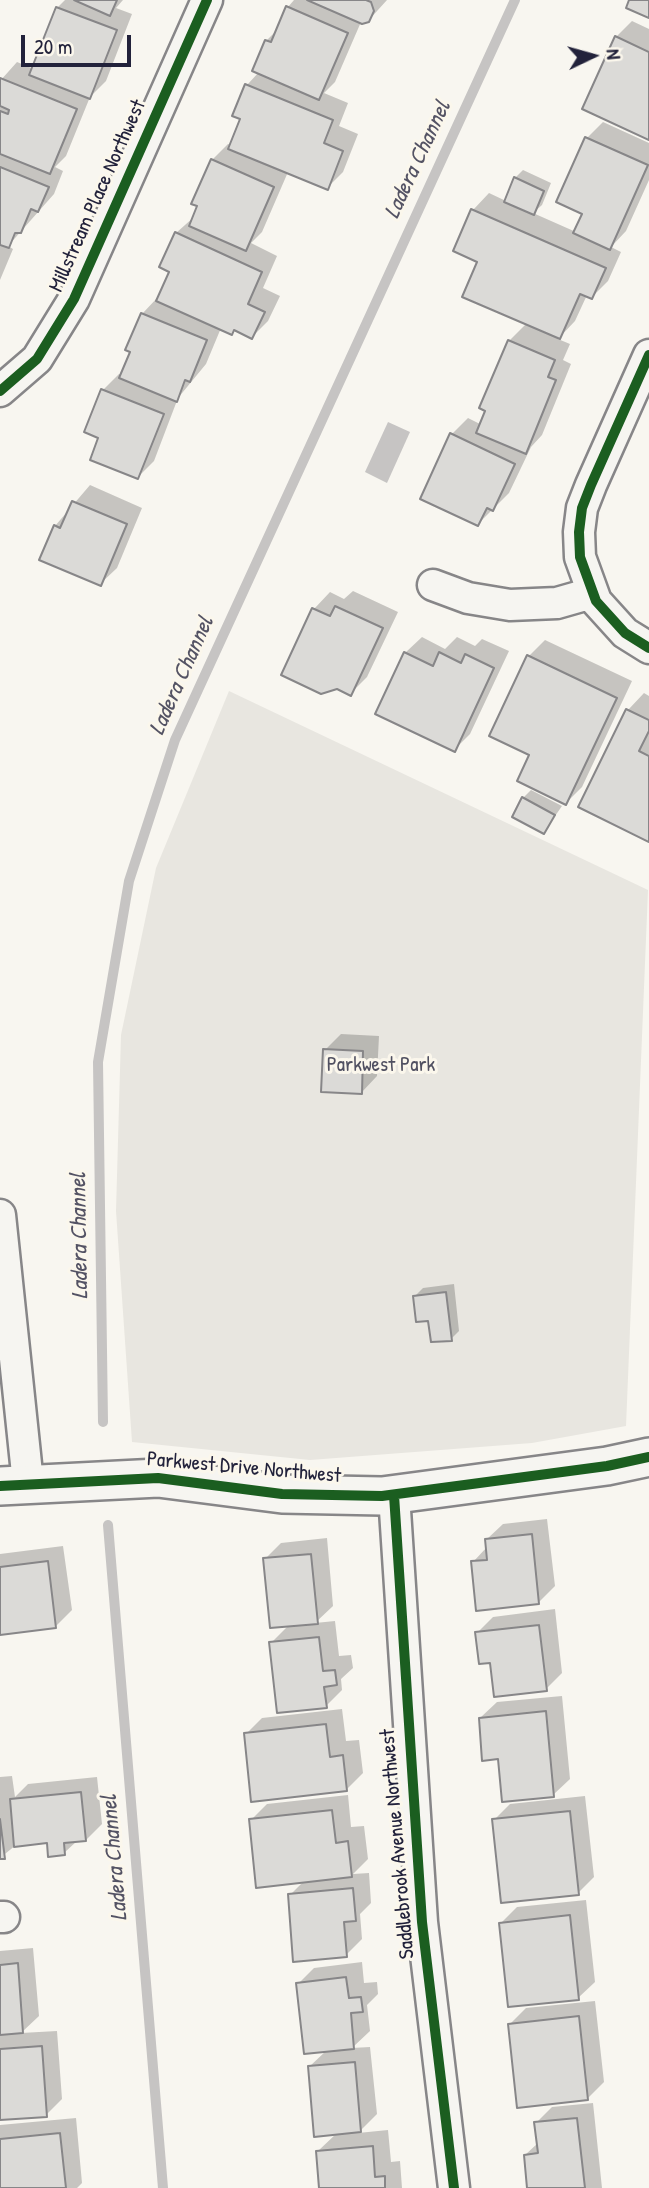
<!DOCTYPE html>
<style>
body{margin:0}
#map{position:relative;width:649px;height:2188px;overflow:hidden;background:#f8f6f0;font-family:"Patrick Hand",sans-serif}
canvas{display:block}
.north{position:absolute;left:558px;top:21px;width:70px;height:70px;-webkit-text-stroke:5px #fbf7ec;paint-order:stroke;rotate:85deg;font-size:19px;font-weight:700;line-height:28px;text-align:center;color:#22223b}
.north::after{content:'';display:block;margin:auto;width:24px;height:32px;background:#22223b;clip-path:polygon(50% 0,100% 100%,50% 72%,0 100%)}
.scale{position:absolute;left:21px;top:35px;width:110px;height:32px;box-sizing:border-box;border:4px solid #22223b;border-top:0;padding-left:9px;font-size:21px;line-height:24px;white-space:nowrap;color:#22223b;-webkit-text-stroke:5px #fbf7ec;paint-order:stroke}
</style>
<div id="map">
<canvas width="649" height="2188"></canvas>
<div class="north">N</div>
<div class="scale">20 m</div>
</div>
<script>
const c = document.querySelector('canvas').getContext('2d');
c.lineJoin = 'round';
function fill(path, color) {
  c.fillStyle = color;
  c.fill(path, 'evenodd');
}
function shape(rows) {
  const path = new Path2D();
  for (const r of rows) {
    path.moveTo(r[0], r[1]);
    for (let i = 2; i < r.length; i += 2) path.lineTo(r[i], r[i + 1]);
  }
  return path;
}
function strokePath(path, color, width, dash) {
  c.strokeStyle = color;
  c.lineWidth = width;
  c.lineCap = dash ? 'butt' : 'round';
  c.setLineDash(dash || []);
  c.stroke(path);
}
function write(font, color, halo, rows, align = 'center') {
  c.font = font + ' "Patrick Hand",sans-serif';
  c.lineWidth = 6;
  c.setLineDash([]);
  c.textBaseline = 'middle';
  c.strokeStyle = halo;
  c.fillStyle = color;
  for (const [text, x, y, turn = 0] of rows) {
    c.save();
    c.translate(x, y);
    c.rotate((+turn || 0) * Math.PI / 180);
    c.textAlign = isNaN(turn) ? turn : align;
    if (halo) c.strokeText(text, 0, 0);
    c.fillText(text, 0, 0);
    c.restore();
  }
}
const green = shape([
 [229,691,648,890,626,1426,532,1443,310,1460,132,1442,116,1211,121,1035,156,868]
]);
const water = shape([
 [388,422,410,432,387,483,365,472]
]);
const shadow = shape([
 [65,0,123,0,116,8,132,14,106,81,90,97,66,156,55,167,63,171,54,194,8,246,13,249,0,280,0,81,17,62,34,69,57,8],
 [294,0,387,0,368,21,361,22,335,82,324,93,348,103,339,126,358,134,343,172,327,188,288,172,262,232,251,243,277,256,263,288,280,296,268,321,252,337,235,329,231,333,221,328,206,364,178,398,154,461,138,477,101,437,103,390,119,374,122,375,142,314,158,297,171,271,176,233,194,217,212,160,228,144,231,145,242,118,234,115,247,85,259,72,266,41,278,29,288,7],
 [632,21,649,29,649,138,616,37],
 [603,122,649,143,649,180,626,231,611,247,621,252,608,281,592,297,587,295,575,321,558,339,570,344,563,360,571,364,542,435,531,447,509,493,478,524,452,434,468,418,482,425,509,341,527,323,480,261,455,250,473,210,489,193,506,201,515,178,523,170,551,183,542,205,533,213,576,232,584,213,587,138],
 [90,485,142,508,117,568,100,584,55,526],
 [353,591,398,612,367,677,351,693,283,674,314,609,330,592,344,599],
 [422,637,445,649,457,637,475,646,482,639,509,651,470,734,454,750,405,653],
 [545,640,632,681,582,787,566,803,531,754,529,656],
 [644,693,649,696,649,840,581,806,628,710],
 [531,790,562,806,544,832,523,798],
 [341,1034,379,1036,377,1076,361,1093,325,1050],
 [454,1284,459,1331,451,1339,415,1296,423,1288],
 [547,1519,555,1586,538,1603,473,1562,487,1547,486,1540,503,1524],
 [327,1538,333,1606,315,1623,335,1621,339,1656,351,1655,353,1668,341,1679,342,1690,326,1706,271,1643,289,1625,265,1559,281,1543],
 [63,1546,72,1610,56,1626,0,1633,0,1554],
 [555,1609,562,1673,546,1689,491,1661,477,1633,493,1617],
 [562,1696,570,1779,553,1795,499,1757,480,1718,497,1702],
 [342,1709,346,1741,359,1740,363,1773,346,1790,246,1734,262,1718],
 [12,1776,15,1797,28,1784,97,1777,102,1824,86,1840,77,1841,64,1853,48,1841,16,1845,0,1858,0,1777],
 [348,1795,351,1827,364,1826,368,1859,353,1874,369,1873,371,1903,360,1914,362,1939,346,1955,290,1895,304,1881,251,1820,267,1804],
 [585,1796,594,1877,578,1893,494,1820,510,1804],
 [586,1900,595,1982,578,1998,501,1923,517,1907],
 [33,1948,39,2016,21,2033,57,2031,62,2099,46,2115,0,2118,0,1951],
 [362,1962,364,1983,377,1982,378,1994,367,2005,370,2031,352,2048,370,2047,377,2114,358,2133,388,2130,391,2162,400,2161,402,2188,321,2188,318,2151,337,2133,309,2067,327,2050,298,1984,314,1968],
 [595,2001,604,2082,587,2099,510,2024,526,2008],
 [593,2103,602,2188,529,2188,525,2155,538,2143,536,2123,552,2107],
 [76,2118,82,2183,77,2188,0,2188,0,2125]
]);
const stream = shape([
 [103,1422,98,1062,129,881,175,740,515,0],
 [108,1525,163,2188]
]);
const building = shape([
 [74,0,117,0,110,16,74,0],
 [307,0,366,0,371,2,374,11,369,22,362,24,307,0],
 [629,0,649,0,649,18,626,8,629,0],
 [286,6,348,33,319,100,252,71,265,40,271,42,286,6],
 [56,7,117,30,90,99,29,75,56,7],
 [615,36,649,52,649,140,582,109,615,36],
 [0,78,77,109,50,174,0,154,0,111,8,114,9,110,0,106,0,78],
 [245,84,333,120,324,143,343,151,328,190,228,149,240,119,232,116,245,84],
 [585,137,648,165,610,250,573,233,582,214,556,202,585,137],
 [211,159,274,187,246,251,189,226,197,206,191,204,211,159],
 [0,167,49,187,38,212,31,209,21,233,15,233,9,248,0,245,0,167],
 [514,177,544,191,534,215,504,202,514,177],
 [471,209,606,268,592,299,580,294,560,339,462,297,477,262,453,251,471,209],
 [175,232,262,272,248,304,265,312,252,339,234,330,232,335,156,301,169,272,159,267,175,232],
 [141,313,207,340,190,382,185,380,177,402,119,378,130,352,125,350,141,313],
 [508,340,555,360,548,377,556,380,526,454,476,433,485,411,479,408,508,340],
 [101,389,164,414,138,479,90,460,98,438,84,432,101,389],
 [450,433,515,464,493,511,487,508,478,526,420,499,450,433],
 [72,501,127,524,101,586,39,560,54,525,60,528,72,501],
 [335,606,383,628,351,696,337,689,321,694,281,675,312,608,330,616,335,606],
 [404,652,433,666,439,652,461,663,465,654,494,668,455,752,375,714,404,652],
 [527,655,617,698,566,805,517,781,529,755,489,736,527,655],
 [626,709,649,720,649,731,639,751,649,756,649,842,578,807,626,709],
 [522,797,555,815,544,834,512,817,522,797],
 [323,1049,363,1051,362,1094,321,1092,323,1049],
 [446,1292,452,1341,431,1342,428,1321,416,1322,413,1296,446,1292],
 [532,1534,539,1604,476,1611,471,1561,487,1560,485,1539,532,1534],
 [311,1554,318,1624,270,1628,263,1558,311,1554],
 [48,1561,56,1628,0,1635,0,1567,48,1561],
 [539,1625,547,1691,494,1697,490,1663,479,1664,475,1632,539,1625],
 [319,1637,323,1671,335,1670,337,1685,324,1687,327,1708,277,1713,269,1642,319,1637],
 [546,1711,554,1797,502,1802,498,1759,482,1761,479,1718,546,1711],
 [326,1724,330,1757,343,1755,347,1791,251,1802,244,1733,326,1724],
 [81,1792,86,1841,64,1843,65,1855,48,1857,47,1843,14,1847,10,1799,81,1792],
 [332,1810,336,1843,348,1841,352,1877,256,1888,249,1819,332,1810],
 [570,1811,579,1895,501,1903,492,1819,570,1811],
 [0,1819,5,1859,0,1859,0,1819],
 [353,1888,356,1921,344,1922,347,1957,293,1962,288,1894,353,1888],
 [570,1915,579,2000,508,2007,499,1923,570,1915],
 [18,1963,23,2033,0,2035,0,1965,18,1963],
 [346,1977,349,1998,361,1997,363,2012,351,2013,354,2049,304,2054,296,1983,346,1977],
 [579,2016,588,2100,517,2108,508,2024,579,2016],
 [42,2046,47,2117,0,2120,0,2049,42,2046],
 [355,2062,361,2132,314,2137,308,2066,355,2062],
 [577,2118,585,2188,527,2188,524,2155,538,2153,534,2122,577,2118],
 [60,2133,66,2188,0,2188,0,2139,60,2133],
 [373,2146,375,2177,385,2176,385,2188,319,2188,316,2151,373,2146]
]);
const minor = shape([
 [649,355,591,485,582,508,579,532,580,557,596,601,625,633,649,648],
 [0,391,37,359,74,299,207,0],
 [433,585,468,598,510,605,557,603,592,593],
 [0,1215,28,1483],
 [394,1495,422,1922,454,2188],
 [0,1917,4,1917]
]);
const tertiary = shape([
 [0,1486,158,1478,282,1494,382,1496,607,1466,649,1457]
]);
const cycleway = shape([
 [649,355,591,485,582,508,579,532,580,557,596,601,625,633,649,648],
 [0,391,37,359,74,299,207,0],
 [0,1486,158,1478,282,1494,382,1496,607,1466,649,1457],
 [394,1495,422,1922,454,2188]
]);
const streetNames = [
 ["Millstream Place Northwest",98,196,-66],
 ["Parkwest Drive Northwest",244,1468,5],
 ["Saddlebrook Avenue Northwest",398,1844,-95]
];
const parkNames = [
 ["Parkwest Park",381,1065]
];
const waterNames = [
 ["Ladera Channel",418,160,-65],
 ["Ladera Channel",182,676,-66],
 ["Ladera Channel",80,1236,-91],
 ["Ladera Channel",115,1858,-95]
];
fill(green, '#e8e6e0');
fill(water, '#c6c4c3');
fill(shadow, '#0003');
strokePath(stream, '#c6c4c3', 10);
fill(building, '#dbdad7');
strokePath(building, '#878688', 2);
strokePath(minor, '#878688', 35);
strokePath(tertiary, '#878688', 42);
strokePath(minor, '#f6f5f1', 30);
strokePath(tertiary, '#f6f5f1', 37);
strokePath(cycleway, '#1b5e20', 10);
write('21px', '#22223b', '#fbf7ec', streetNames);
write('21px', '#505061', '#fbf7ec', parkNames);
write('italic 23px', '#545364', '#fbf7ec', waterNames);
</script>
